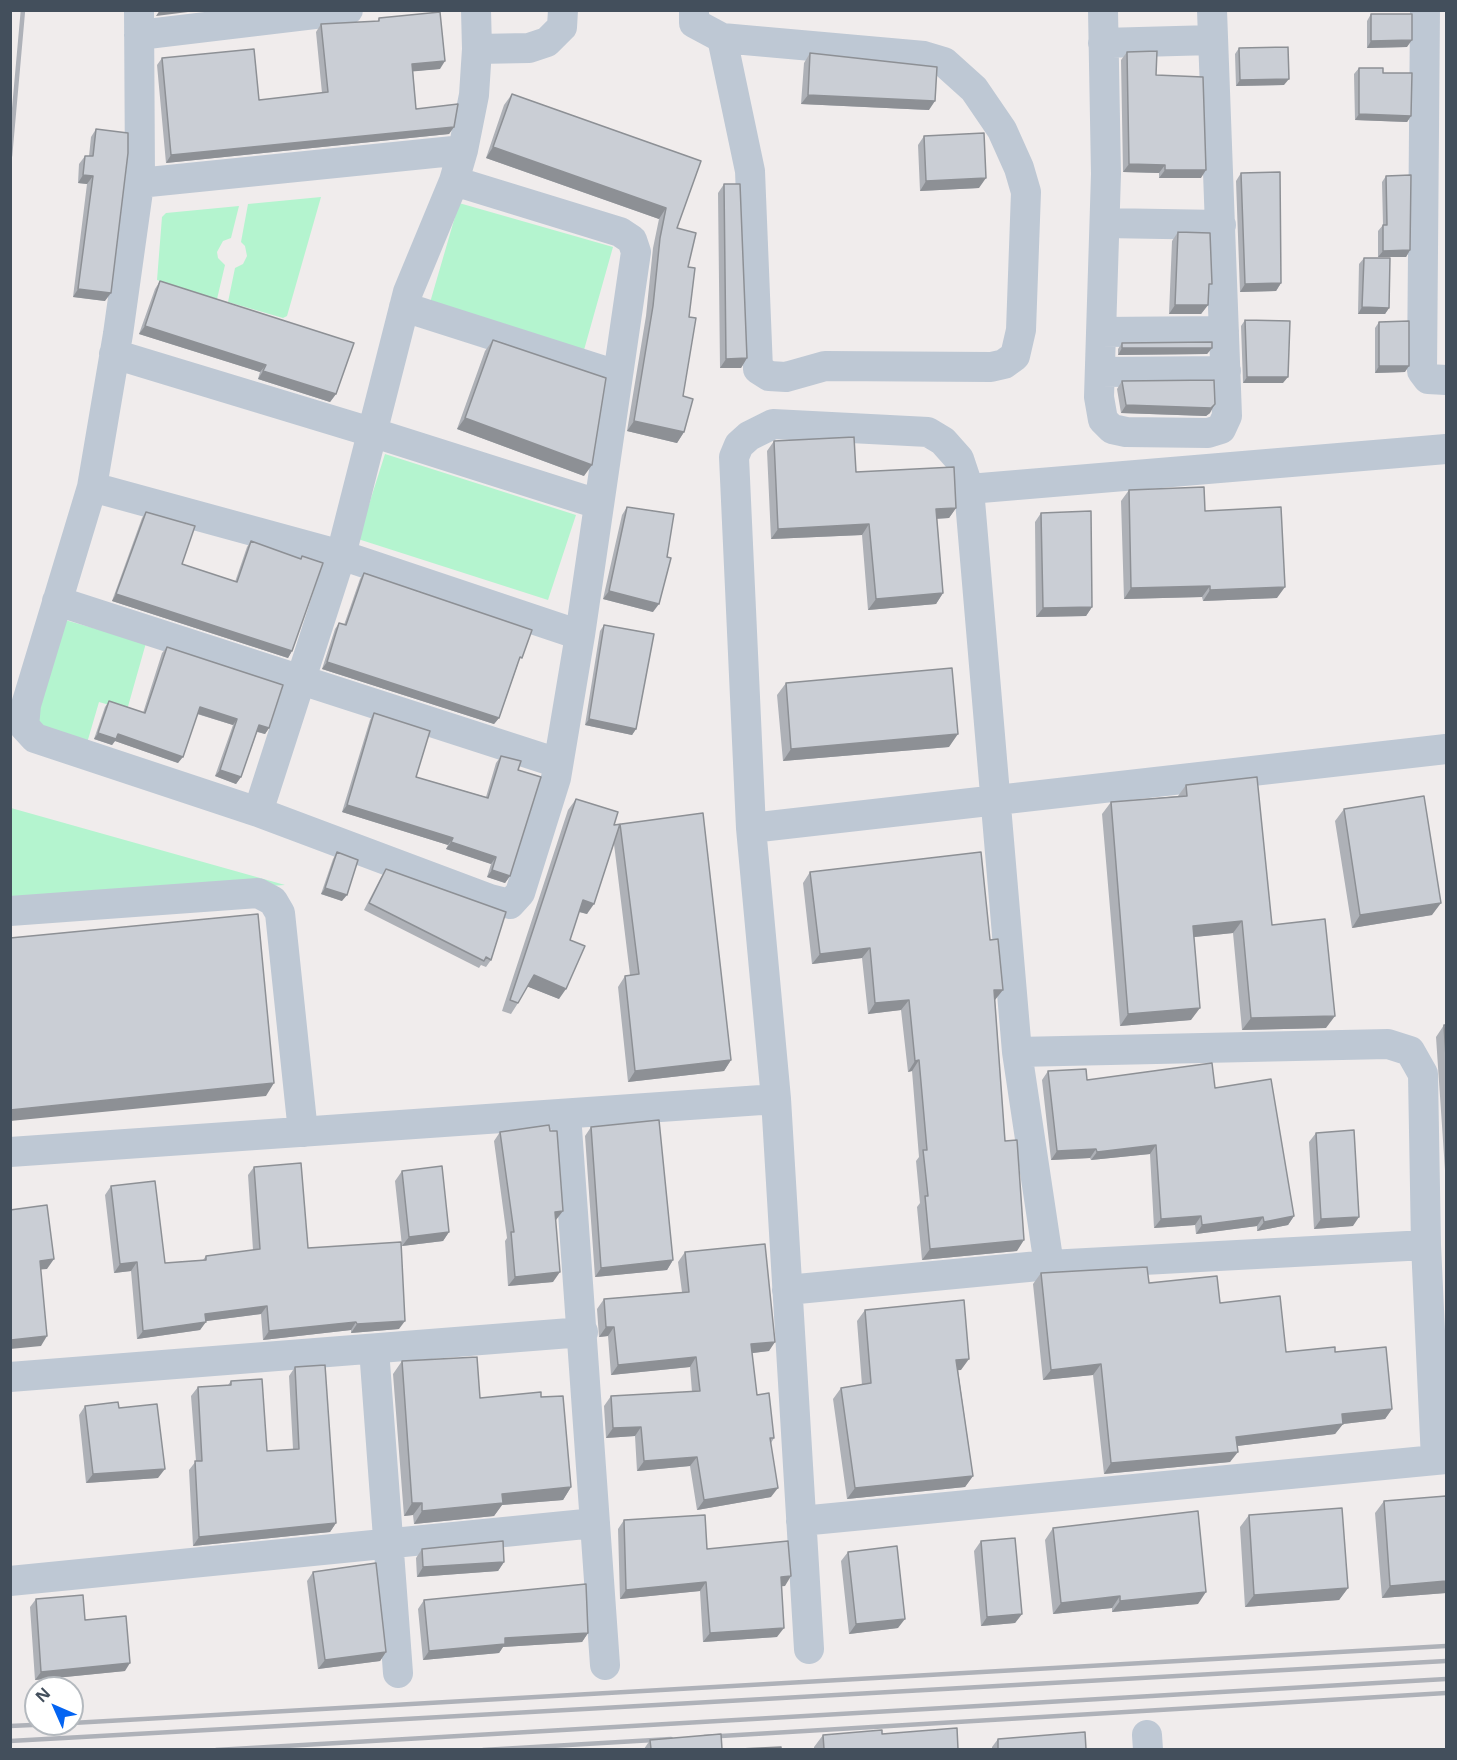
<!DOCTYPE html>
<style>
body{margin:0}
#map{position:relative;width:1457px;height:1760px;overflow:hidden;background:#f0ecec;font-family:"Open Sans",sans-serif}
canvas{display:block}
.frame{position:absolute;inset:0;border:12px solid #434f5c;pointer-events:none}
.north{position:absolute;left:24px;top:1676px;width:60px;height:60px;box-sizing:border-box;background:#fff;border:2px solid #b4b9be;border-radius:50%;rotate:315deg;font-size:16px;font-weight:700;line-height:24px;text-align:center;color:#434f5c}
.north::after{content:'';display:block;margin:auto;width:21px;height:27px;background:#0464f2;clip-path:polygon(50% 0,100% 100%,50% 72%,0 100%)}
</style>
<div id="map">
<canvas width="1457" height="1760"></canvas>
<div class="frame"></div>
<div class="north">N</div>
</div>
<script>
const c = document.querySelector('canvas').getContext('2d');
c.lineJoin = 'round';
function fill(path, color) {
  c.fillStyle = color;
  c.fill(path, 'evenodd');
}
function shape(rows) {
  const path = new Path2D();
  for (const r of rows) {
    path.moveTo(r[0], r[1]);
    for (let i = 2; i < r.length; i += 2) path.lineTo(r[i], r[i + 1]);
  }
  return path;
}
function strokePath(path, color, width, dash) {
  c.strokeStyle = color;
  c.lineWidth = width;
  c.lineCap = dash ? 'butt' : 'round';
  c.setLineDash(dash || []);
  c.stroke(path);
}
const green = shape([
 [321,197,287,316,283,318,228,302,235,268,243,264,247,256,245,246,241,242,248,204],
 [459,203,613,247,584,350,429,306],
 [239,206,231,238,223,241,217,252,218,258,225,265,217,299,157,280,162,217,166,213],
 [385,454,576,515,548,600,358,539],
 [65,620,146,643,127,710,99,702,87,743,34,728],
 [11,808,285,885,11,902]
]);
const minor = shape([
 [139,10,140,177,118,334,92,487,26,705,24,726,35,738,258,812,490,899,510,904,520,893,556,778,580,635,636,252,632,240,620,232,454,181],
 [694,10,694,23,722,38,750,171,758,369,769,376,786,377,825,366,991,367,1004,364,1015,356,1021,330,1026,192,1019,168,1002,130,974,89,944,62,924,56,722,38],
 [1103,10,1106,174,1099,397,1103,420,1112,429,1126,432,1208,433,1221,429,1227,416,1212,10],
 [1425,10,1422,371,1428,379,1446,380],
 [139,35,348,10],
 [1103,43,1213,40],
 [477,49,529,48,547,42,562,27,563,10],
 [139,183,463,150],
 [1105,223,1221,225],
 [404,307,617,375],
 [1101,332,1224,331],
 [114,354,371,432,598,504],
 [1100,372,1226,371],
 [92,487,341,555,580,635],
 [969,489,1017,1052,1049,1265],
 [57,601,558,763],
 [258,812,341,555,408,292,454,181,463,150,474,95,477,49,476,10],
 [751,828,1446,749],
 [10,911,258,893,273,901,280,913,303,1132],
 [1017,1052,1388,1044,1410,1051,1423,1074,1426,1245],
 [566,1114,605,1665],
 [10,1152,776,1099],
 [787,1290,1049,1265,1426,1245,1436,1460],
 [374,1349,398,1673],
 [10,1377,583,1332],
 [801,1521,1446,1459],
 [10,1581,595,1523],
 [809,1649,776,1099,751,828,734,457,739,445,749,436,773,424,928,432,943,441,959,459,969,489,1446,449],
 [1147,1735,1148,1750]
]);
const rail = shape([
 [10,156,23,10],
 [72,1723,1446,1646],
 [10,1726,54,1724],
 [704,1737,1446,1693],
 [10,1741,1446,1661],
 [216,1750,1446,1679],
 [483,1750,671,1739]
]);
const wall = shape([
 [1371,14,1407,47,1367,48,1367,21],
 [379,18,440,69,413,71,416,109,454,127,449,134,166,163,157,65,162,58,259,100,322,93,316,32,321,24,377,22],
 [1239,48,1284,85,1236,86,1235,54],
 [1127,52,1156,75,1201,178,1159,178,1159,173,1123,172,1121,60],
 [810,53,929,110,801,104,804,63],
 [1359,68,1383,73,1411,116,1407,122,1355,120,1354,74],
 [512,94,701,161,677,228,688,267,689,317,683,396,684,432,677,443,627,431,646,316,653,248,659,219,486,158,504,105],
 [96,129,105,301,73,297,87,184,78,183,79,164,85,156,89,156,91,137],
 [924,136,979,188,920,191,918,145],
 [1241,173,1281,283,1276,291,1240,292,1236,181],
 [1386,176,1410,250,1406,257,1378,257,1378,231,1383,225,1382,182],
 [724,184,747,358,741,368,720,368,718,193],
 [1178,232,1208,288,1208,305,1201,314,1169,314,1172,241],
 [1364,258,1389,308,1385,314,1358,314,1359,264],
 [160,281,336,394,330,402,258,379,260,372,139,334,155,289],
 [1245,320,1283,383,1243,383,1241,326],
 [1379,322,1405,372,1375,373,1375,328],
 [493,340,584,476,457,429,485,351],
 [1122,343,1212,348,1207,354,1118,355,1118,349],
 [1122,381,1210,413,1206,416,1121,413,1117,389],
 [774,441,856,472,956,508,949,518,937,519,943,593,936,604,868,610,862,535,771,539,767,451],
 [1129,490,1205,511,1277,598,1203,601,1202,597,1124,599,1121,501],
 [627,507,653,612,603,599,622,515],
 [146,512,182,564,235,582,247,547,251,541,300,559,302,556,292,651,288,658,112,601,142,518],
 [1041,513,1092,607,1086,616,1036,617,1035,522],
 [364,573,518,664,499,718,494,724,322,669,335,629,339,623,344,625,360,579],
 [604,625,636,729,632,735,585,725,600,631],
 [167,647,269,728,265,734,257,732,241,777,236,784,215,776,233,725,197,714,178,763,115,741,112,745,94,739,105,707,109,701,143,713,162,653],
 [786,683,949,747,783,761,777,695],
 [374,713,416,777,486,797,496,763,501,756,518,770,510,876,505,883,487,877,491,864,446,849,448,845,342,812,370,720],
 [1186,785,1326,1028,1242,1030,1233,933,1194,937,1191,1020,1120,1026,1102,814,1111,802,1178,796],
 [576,799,614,825,703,813,731,1060,724,1071,628,1082,618,987,625,976,630,975,614,844,587,914,579,912,570,940,559,999,527,986,518,1003,511,1014,502,1011,568,810],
 [1344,809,1432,915,1352,928,1335,821],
 [337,852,342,901,321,894,333,859],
 [386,869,491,960,486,967,481,965,479,968,364,910,381,877],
 [810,872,995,1000,1005,1141,1017,1251,922,1260,917,1207,920,1203,916,1161,919,1157,912,1071,908,1072,901,1010,868,1014,862,958,812,964,803,883],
 [1444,1025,1446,1025,1446,1185,1436,1037],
 [1048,1071,1087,1080,1215,1088,1294,1216,1288,1225,1257,1231,1257,1226,1196,1234,1195,1225,1154,1228,1150,1154,1091,1160,1090,1158,1051,1160,1042,1080],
 [591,1127,673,1260,667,1270,595,1277,585,1136],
 [500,1132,556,1220,555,1220,553,1282,508,1286,505,1241,507,1238,494,1141],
 [1316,1133,1353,1226,1314,1229,1309,1142],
 [254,1167,308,1248,399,1329,351,1333,351,1330,263,1340,261,1314,206,1321,200,1330,137,1339,131,1271,114,1273,105,1195,111,1186,165,1263,203,1260,206,1256,253,1250,248,1175],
 [402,1171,449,1232,443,1241,402,1246,395,1181],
 [685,1252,769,1351,752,1353,757,1395,774,1438,771,1443,771,1497,697,1510,690,1466,637,1471,635,1436,606,1438,604,1406,611,1396,692,1392,690,1367,611,1375,608,1336,599,1337,597,1309,604,1299,682,1292,678,1262],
 [1041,1273,1149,1283,1220,1303,1286,1352,1335,1352,1392,1409,1385,1419,1343,1424,1335,1434,1237,1446,1230,1462,1104,1474,1093,1375,1043,1380,1033,1284],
 [865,1310,961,1370,958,1370,973,1476,965,1487,847,1499,833,1399,841,1388,862,1385,857,1321],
 [402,1361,480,1398,541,1397,571,1487,563,1500,502,1505,494,1516,414,1524,413,1515,404,1516,393,1374],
 [295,1367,336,1523,330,1532,193,1546,189,1470,196,1461,191,1396,198,1387,228,1385,231,1381,267,1451,293,1449,289,1376],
 [85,1406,119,1408,158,1478,86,1483,79,1415],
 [1446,1496,1446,1593,1382,1598,1375,1513,1384,1501],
 [1249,1515,1348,1588,1339,1600,1245,1607,1240,1527],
 [624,1520,707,1549,785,1586,781,1586,777,1637,703,1642,700,1591,620,1599,618,1529],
 [1053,1528,1198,1604,1112,1612,1112,1608,1053,1614,1045,1540],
 [981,1541,1022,1614,1015,1623,981,1626,974,1551],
 [422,1549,504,1562,498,1571,417,1577,416,1558],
 [848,1552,898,1628,849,1634,841,1561],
 [313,1572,386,1652,380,1661,318,1669,307,1581],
 [36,1599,85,1620,125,1671,35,1680,30,1607],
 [424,1600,588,1633,582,1642,503,1647,499,1653,423,1660,418,1609],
 [882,1734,958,1749,814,1749,814,1747,823,1735],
 [998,1739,1086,1749,992,1749,992,1747],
 [650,1740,722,1749,644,1749]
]);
const shadedWall = shape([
 [160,10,204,10,156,16],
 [1412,40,1407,47,1367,48,1371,41],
 [445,61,440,69,407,72,412,64],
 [1289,79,1284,85,1236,86,1240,80],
 [808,95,935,101,929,110,801,104],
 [1359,114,1411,116,1407,122,1355,120],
 [454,127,449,134,166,163,171,155],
 [493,147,666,208,659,219,486,158],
 [1129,164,1165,165,1159,173,1123,172],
 [1165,170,1206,170,1201,178,1159,178],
 [83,175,93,176,87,184,78,183],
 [986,178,979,188,920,191,926,181],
 [1410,250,1406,257,1378,257,1383,251],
 [1281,283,1276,291,1240,292,1245,284],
 [78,289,111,293,105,301,73,297],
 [1175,305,1208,305,1201,314,1169,314],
 [1362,307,1389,308,1385,314,1358,314],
 [145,326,266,365,260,372,139,334],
 [1122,348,1212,348,1207,354,1118,355],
 [747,358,741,368,720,368,726,359],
 [1379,366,1409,366,1405,372,1375,373],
 [263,371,336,394,330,402,258,379],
 [1247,377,1288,377,1283,383,1243,383],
 [1215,404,1210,413,1206,416,1121,413,1126,405],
 [465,418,592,465,584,476,457,429],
 [634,421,684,432,677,443,627,431],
 [956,508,949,518,928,519,936,509],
 [869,524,862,535,771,539,778,529],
 [1210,586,1202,597,1124,599,1131,588],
 [1285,587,1277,598,1203,601,1210,590],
 [609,591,659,604,653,612,603,599],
 [943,593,936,604,868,610,876,599],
 [116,594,292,651,288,658,112,601],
 [1092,607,1086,616,1036,617,1043,608],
 [327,662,499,718,494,724,322,669],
 [200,707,237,719,233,725,195,713],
 [589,719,636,729,632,735,585,725],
 [259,725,269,728,265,734,255,731],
 [98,733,118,734,183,757,178,763,115,741,112,745,94,739],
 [958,734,949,747,783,761,791,749],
 [220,770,241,777,236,784,215,776],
 [347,805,453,838,448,845,342,812],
 [451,842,496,857,491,864,446,849],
 [492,870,510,876,505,883,487,877],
 [325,888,347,895,342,901,321,894],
 [583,900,594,904,587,914,576,911],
 [1441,903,1432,915,1352,928,1360,915],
 [1242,921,1233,933,1185,938,1193,926],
 [870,948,862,958,812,964,820,954],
 [534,975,566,989,559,999,526,986],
 [994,990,1003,990,995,1000],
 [909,1000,901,1010,868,1014,875,1003],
 [1200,1008,1191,1020,1120,1026,1128,1014],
 [1335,1016,1326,1028,1242,1030,1251,1018],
 [731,1060,724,1071,628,1082,635,1071],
 [919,1060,912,1071,908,1072,915,1061],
 [274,1083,266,1096,10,1121,10,1110],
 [1156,1145,1150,1154,1091,1160,1097,1152],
 [1096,1149,1090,1158,1051,1160,1057,1151],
 [563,1211,556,1220,548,1221,555,1212],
 [1201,1216,1195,1225,1154,1228,1161,1219],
 [1294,1216,1288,1225,1257,1231,1264,1222],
 [1263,1217,1257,1226,1196,1234,1202,1225],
 [1359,1217,1353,1226,1314,1229,1321,1219],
 [449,1232,443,1241,402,1246,409,1237],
 [1024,1240,1017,1251,922,1260,930,1249],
 [54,1259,47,1269,34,1270,40,1261],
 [673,1260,667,1270,595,1277,601,1268],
 [137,1262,131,1271,114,1273,120,1264],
 [560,1272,553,1282,508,1286,515,1277],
 [267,1306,261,1314,199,1322,205,1314],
 [405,1321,399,1329,351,1333,357,1324],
 [206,1322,200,1330,137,1339,143,1331],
 [356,1322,351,1330,263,1340,269,1331],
 [606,1327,614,1327,608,1336,599,1337],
 [47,1336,41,1346,10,1349,11,1340],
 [775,1342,769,1351,745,1354,751,1344],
 [696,1357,690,1367,611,1375,618,1365],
 [969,1359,961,1370,948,1371,956,1360],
 [1101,1364,1093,1375,1043,1380,1051,1370],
 [1392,1409,1385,1419,1343,1424,1335,1434,1229,1447,1236,1437,1342,1414],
 [641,1427,635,1436,606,1438,613,1428],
 [1238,1452,1230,1462,1104,1474,1111,1463],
 [697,1457,690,1466,637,1471,644,1461],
 [165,1469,158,1478,86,1483,93,1474],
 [973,1476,965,1487,847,1499,855,1488],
 [571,1487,563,1500,502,1505,494,1516,414,1524,422,1511,502,1494],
 [778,1488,771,1497,697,1510,704,1500],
 [412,1503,422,1503,413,1515,404,1516],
 [336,1523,330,1532,193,1546,199,1537],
 [504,1562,498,1571,417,1577,423,1567],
 [791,1576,785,1586,774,1587,781,1577],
 [1446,1581,1446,1593,1382,1598,1390,1586],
 [706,1582,700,1591,620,1599,626,1590],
 [1348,1588,1339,1600,1245,1607,1254,1595],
 [1206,1592,1198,1604,1112,1612,1120,1601],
 [1120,1596,1112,1608,1053,1614,1061,1603],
 [1022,1614,1015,1623,981,1626,987,1617],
 [905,1619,898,1628,849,1634,856,1624],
 [784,1628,777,1637,703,1642,710,1633],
 [588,1633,582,1642,503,1647,499,1653,423,1660,429,1651,505,1638],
 [386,1652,380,1661,318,1669,325,1660],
 [130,1663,125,1671,35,1680,41,1672]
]);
const building = shape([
 [440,12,445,61,412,64,416,109,458,104,454,127,171,155,162,58,254,49,259,100,328,92,321,24,379,21,379,18,440,12],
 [1371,14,1412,14,1412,40,1371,41,1371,14],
 [1288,47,1289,79,1240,80,1239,48,1288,47],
 [1157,51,1156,75,1203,77,1206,170,1165,170,1165,165,1129,164,1127,52,1157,51],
 [810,53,937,67,935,101,808,95,810,53],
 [1359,68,1383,68,1383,73,1412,73,1411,116,1359,114,1359,68],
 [512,94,701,161,677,228,696,233,688,267,695,268,689,317,696,318,683,396,693,399,684,432,634,421,653,306,660,238,666,208,493,147,512,94],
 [96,129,128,133,128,153,111,293,78,289,93,176,83,175,85,156,93,156,96,129],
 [984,133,986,178,926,181,924,136,984,133],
 [1280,172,1281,283,1245,284,1241,173,1280,172],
 [1411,175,1410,250,1383,251,1383,225,1387,225,1386,176,1411,175],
 [724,184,740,184,747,358,726,359,724,184],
 [1178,232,1210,233,1212,284,1209,284,1208,305,1175,305,1178,232],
 [1364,258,1390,258,1389,308,1362,307,1364,258],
 [160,281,354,343,336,394,263,371,266,365,145,326,160,281],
 [1245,320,1290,321,1288,377,1247,377,1245,320],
 [1409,321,1409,366,1379,366,1379,322,1409,321],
 [493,340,606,378,592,465,465,418,493,340],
 [1212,342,1212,348,1122,348,1122,343,1212,342],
 [1214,380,1215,404,1211,408,1126,405,1122,381,1214,380],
 [854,437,856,472,954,467,956,508,936,509,943,593,876,599,869,524,778,529,774,441,854,437],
 [1204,487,1205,511,1281,507,1285,587,1210,590,1210,586,1131,588,1129,490,1204,487],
 [627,507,674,514,667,557,671,558,659,604,609,591,627,507],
 [1091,511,1092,607,1043,608,1041,513,1091,511],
 [146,512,195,526,182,564,237,582,251,541,301,559,302,556,323,563,292,651,116,594,146,512],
 [364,573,532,630,522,658,520,657,499,718,327,662,339,623,346,625,364,573],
 [604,625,654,634,636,729,589,719,604,625],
 [167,647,283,685,269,728,259,725,241,777,220,770,237,719,200,707,183,757,118,734,116,739,98,733,109,701,145,713,167,647],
 [952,668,958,734,791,749,786,683,952,668],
 [374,713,430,731,416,777,488,798,501,756,521,761,518,770,541,777,510,876,492,870,496,857,451,842,453,838,347,805,374,713],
 [1257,777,1272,925,1325,919,1335,1016,1251,1018,1242,921,1193,926,1200,1008,1128,1014,1111,802,1187,796,1186,785,1257,777],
 [1424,796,1441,903,1360,915,1344,809,1424,796],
 [576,799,618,812,614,825,703,813,731,1060,635,1071,625,976,639,974,620,824,594,904,583,900,570,940,585,946,566,989,534,975,518,1003,510,1000,576,799],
 [337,852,358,860,347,895,325,888,337,852],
 [981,852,990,940,998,939,1003,990,994,990,1005,1141,1017,1140,1024,1240,930,1249,925,1196,928,1196,923,1150,927,1150,919,1060,915,1061,909,1000,875,1003,870,948,820,954,810,872,981,852],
 [386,869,506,912,491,960,486,957,484,961,369,903,386,869],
 [258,914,274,1083,10,1110,10,938,258,914],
 [1444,1025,1446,1025,1446,1057,1444,1025],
 [1212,1063,1215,1088,1271,1079,1294,1216,1264,1222,1263,1217,1202,1225,1201,1216,1161,1219,1156,1145,1097,1152,1096,1149,1057,1151,1048,1071,1086,1069,1087,1080,1212,1063],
 [659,1120,673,1260,601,1268,591,1127,659,1120],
 [549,1125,550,1131,557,1131,563,1211,555,1212,560,1272,515,1277,511,1232,514,1232,500,1132,549,1125],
 [1354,1130,1359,1217,1321,1219,1316,1133,1354,1130],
 [301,1163,308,1248,401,1242,405,1321,357,1324,356,1322,269,1331,267,1306,205,1314,206,1322,143,1331,137,1262,120,1264,111,1186,155,1181,165,1263,206,1260,206,1256,260,1249,254,1167,301,1163],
 [442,1166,449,1232,409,1237,402,1171,442,1166],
 [47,1205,54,1259,40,1261,47,1336,11,1340,10,1210,47,1205],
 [765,1244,775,1342,751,1344,757,1395,769,1393,774,1438,770,1438,778,1488,704,1500,697,1457,644,1461,641,1427,613,1428,611,1396,700,1391,696,1357,618,1365,614,1327,606,1327,604,1299,689,1292,685,1252,765,1244],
 [1147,1267,1149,1283,1217,1276,1220,1303,1280,1296,1286,1352,1335,1347,1335,1352,1386,1347,1392,1409,1342,1414,1343,1424,1236,1437,1238,1452,1111,1463,1101,1364,1051,1370,1041,1273,1147,1267],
 [964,1300,969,1359,956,1360,973,1476,855,1488,841,1388,871,1383,865,1310,964,1300],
 [477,1357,480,1398,541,1392,541,1397,563,1396,571,1487,502,1494,503,1503,422,1511,422,1503,412,1503,402,1361,477,1357],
 [325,1365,336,1523,199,1537,195,1461,202,1461,198,1387,231,1385,231,1381,262,1379,267,1451,299,1449,295,1367,325,1365],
 [118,1402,119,1408,157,1404,165,1469,93,1474,85,1406,118,1402],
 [1446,1496,1446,1581,1390,1586,1384,1501,1446,1496],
 [1342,1508,1348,1588,1254,1595,1249,1515,1342,1508],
 [1198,1511,1206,1592,1120,1601,1120,1596,1061,1603,1053,1528,1198,1511],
 [705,1515,707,1549,788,1541,791,1576,781,1577,784,1628,710,1633,706,1582,626,1590,624,1520,705,1515],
 [1015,1538,1022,1614,987,1617,981,1541,1015,1538],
 [503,1541,504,1562,423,1567,422,1549,503,1541],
 [897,1546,905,1619,856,1624,848,1552,897,1546],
 [376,1563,386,1652,325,1660,313,1572,376,1563],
 [586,1584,588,1633,505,1638,505,1644,429,1651,424,1600,586,1584],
 [83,1595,85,1620,126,1616,130,1663,41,1672,36,1599,83,1595],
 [957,1728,958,1749,824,1749,823,1735,882,1730,882,1734,957,1728],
 [1085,1732,1086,1749,998,1749,998,1739,1085,1732],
 [721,1734,722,1749,651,1749,650,1740,721,1734],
 [781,1747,781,1749,740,1749,781,1747]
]);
fill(green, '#b4f4cf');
strokePath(minor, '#bec8d4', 30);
strokePath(rail, '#aeb1b8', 4.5);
fill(wall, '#aeb1b7');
fill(shadedWall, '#8d9095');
fill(building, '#caced5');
strokePath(building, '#8d9095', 1.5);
</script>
